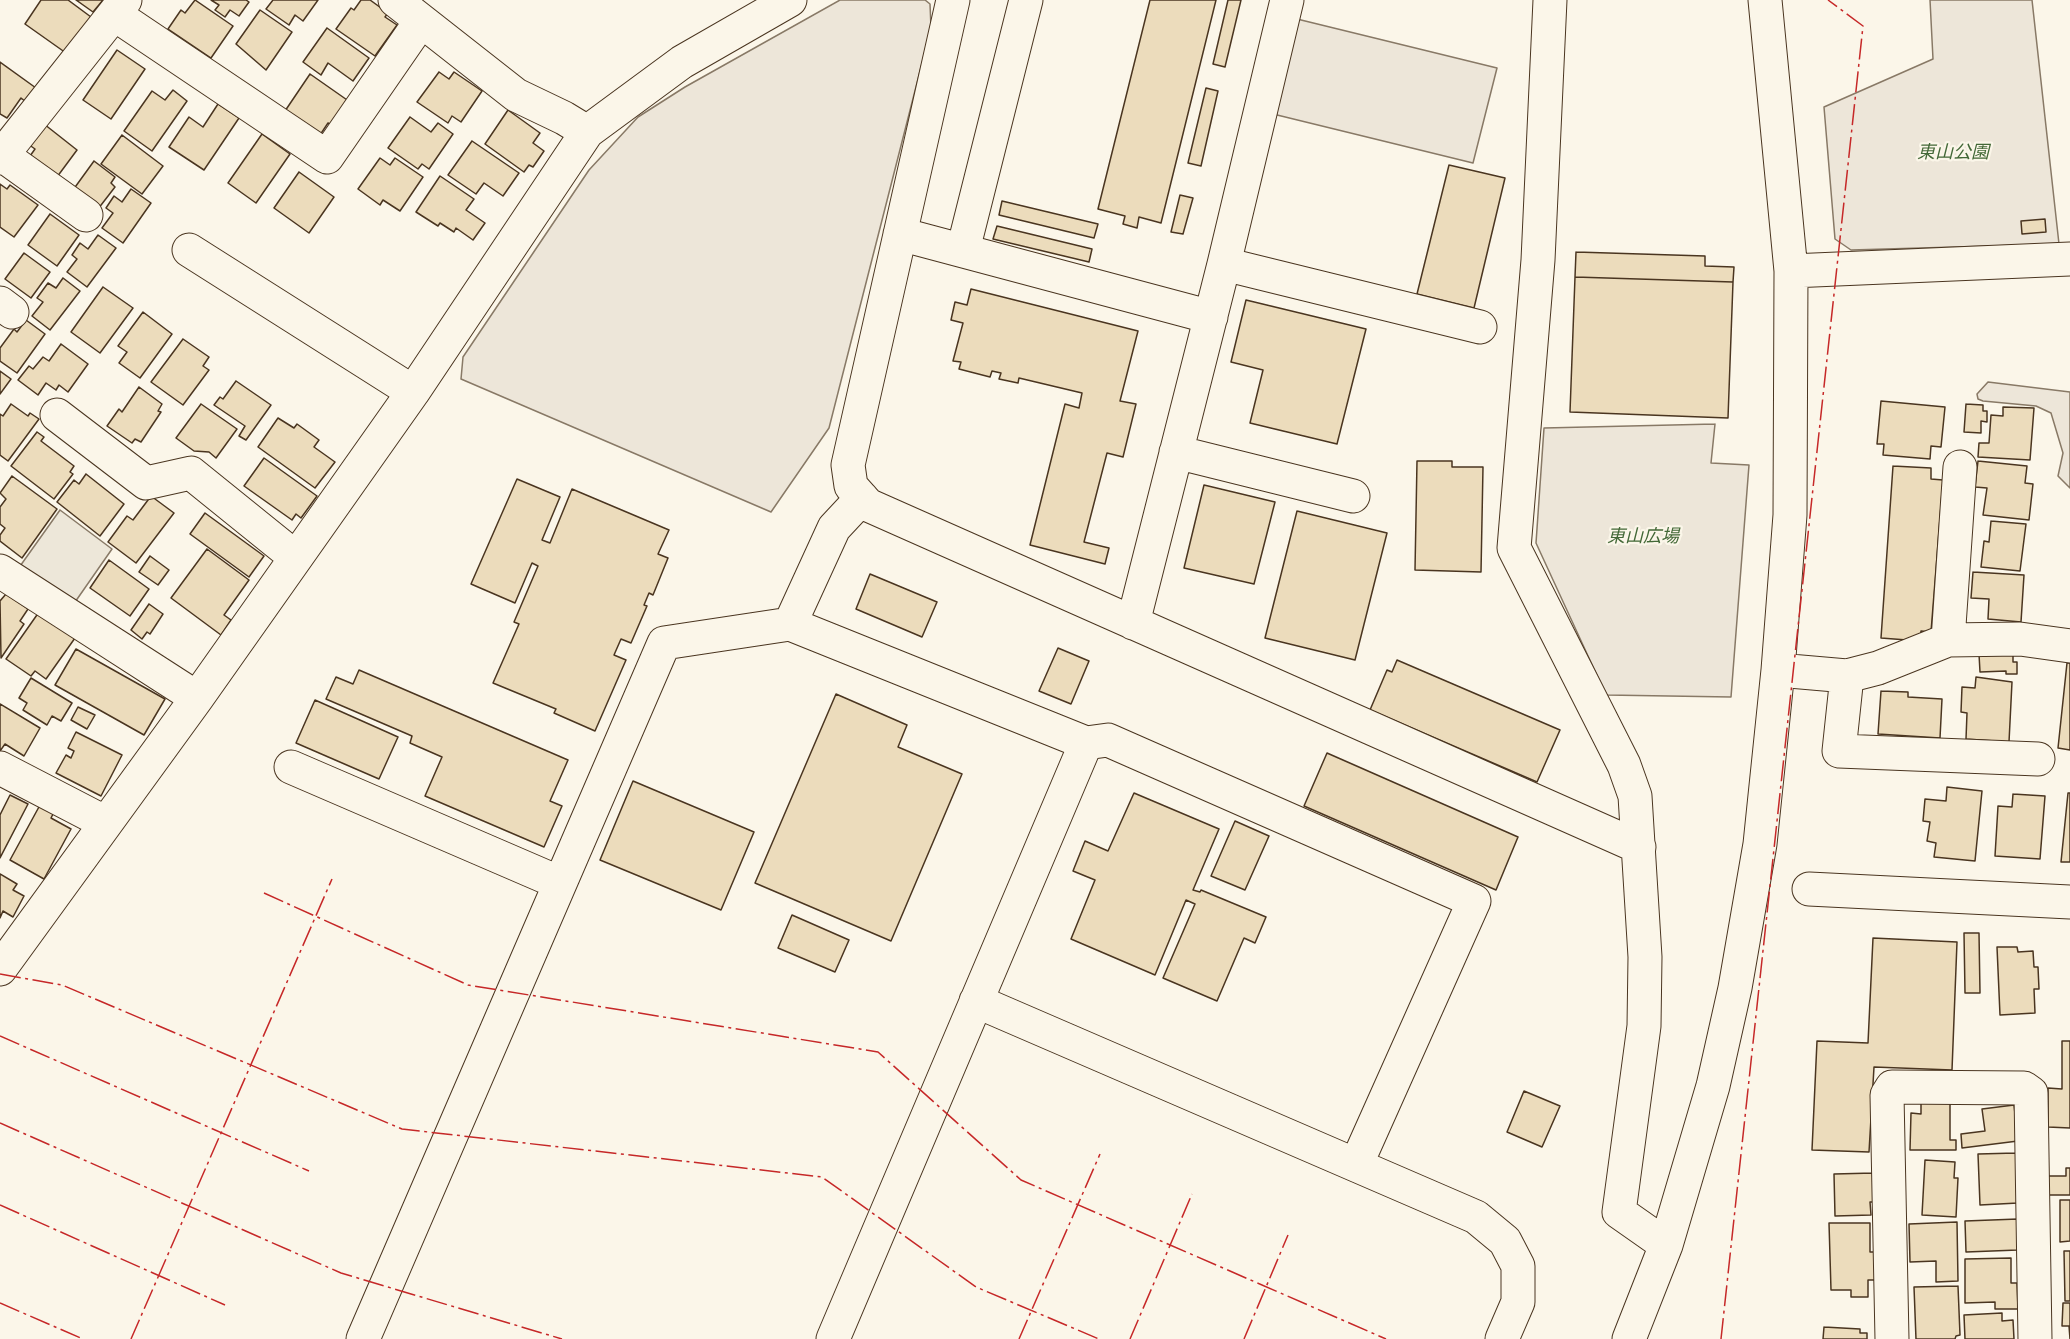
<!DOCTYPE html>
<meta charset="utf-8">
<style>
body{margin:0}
canvas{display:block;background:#fbf6e9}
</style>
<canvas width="2070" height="1339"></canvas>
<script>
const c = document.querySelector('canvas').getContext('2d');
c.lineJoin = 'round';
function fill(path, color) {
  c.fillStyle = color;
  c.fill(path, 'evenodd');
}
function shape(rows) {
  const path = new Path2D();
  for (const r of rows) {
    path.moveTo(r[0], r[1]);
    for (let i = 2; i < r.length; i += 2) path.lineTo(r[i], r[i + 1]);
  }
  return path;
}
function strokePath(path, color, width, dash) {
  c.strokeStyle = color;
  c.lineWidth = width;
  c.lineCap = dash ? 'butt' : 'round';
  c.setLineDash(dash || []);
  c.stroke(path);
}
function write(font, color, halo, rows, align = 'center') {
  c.font = font + ' Lora,"Noto Sans JP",serif';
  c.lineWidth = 4.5;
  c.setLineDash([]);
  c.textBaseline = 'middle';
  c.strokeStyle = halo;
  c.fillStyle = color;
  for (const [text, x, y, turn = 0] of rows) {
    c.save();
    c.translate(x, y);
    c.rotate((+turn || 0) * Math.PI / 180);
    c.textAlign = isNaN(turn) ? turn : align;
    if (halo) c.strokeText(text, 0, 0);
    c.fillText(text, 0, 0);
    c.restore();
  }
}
const green = shape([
 [840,0,925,0,930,4,931,28,829,428,771,512,461,379,463,357,589,170,638,117,685,87,840,0],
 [1930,0,2032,0,2059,244,1851,250,1835,239,1824,107,1933,59,1930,0],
 [1297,19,1497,68,1473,163,1273,114,1297,19],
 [1988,382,2070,392,2070,488,2058,476,2063,453,2051,413,2036,406,1983,401,1978,399,1977,394,1988,382],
 [1715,424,1711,463,1749,465,1731,697,1606,695,1536,543,1544,428,1715,424]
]);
const parking = shape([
 [60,510,112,549,73,605,18,569,60,510]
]);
const building = shape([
 [41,0,68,0,91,17,66,53,25,24,41,0],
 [76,0,103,0,93,12,76,0],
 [195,0,233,26,211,58,168,29,181,10,185,13,195,0],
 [211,0,246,0,249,2,239,16,230,10,225,17,215,10,219,5,211,0],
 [273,0,318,0,303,21,295,15,289,25,266,9,273,0],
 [361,0,370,0,388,13,385,17,397,25,375,56,336,29,351,8,354,10,361,0],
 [1150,0,1216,0,1161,223,1139,217,1137,228,1123,224,1125,216,1098,209,1150,0],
 [1228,0,1241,0,1225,67,1213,64,1228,0],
 [260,10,292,32,266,70,236,44,260,10],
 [327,28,369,58,353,81,328,63,321,75,303,62,327,28],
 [117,50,145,69,111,119,83,100,117,50],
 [0,62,36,88,26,102,21,98,7,118,0,114,0,62],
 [439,72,449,79,454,72,482,91,461,122,452,116,448,123,417,102,439,72],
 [310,74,350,102,333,126,328,123,320,135,285,111,310,74],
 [1206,88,1218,91,1201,166,1188,163,1206,88],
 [173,90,187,101,152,151,124,131,152,91,165,100,173,90],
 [218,104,239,118,204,170,169,147,189,117,203,127,218,104],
 [508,110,540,133,533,143,544,151,533,167,529,165,524,172,485,144,508,110],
 [410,117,431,132,438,123,453,134,429,169,422,164,418,169,388,148,410,117],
 [44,124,77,150,57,177,30,156,35,149,28,144,44,124],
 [262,134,290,154,256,203,228,183,262,134],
 [122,135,163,166,142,194,101,164,122,135],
 [472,141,519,173,503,196,484,183,476,194,448,175,472,141],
 [380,158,390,165,395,158,423,177,400,211,383,200,380,205,358,189,380,158],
 [94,161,115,177,111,183,115,187,98,209,73,190,94,161],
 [1449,165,1505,178,1474,308,1417,294,1449,165],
 [299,172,334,197,309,233,274,208,299,172],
 [440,176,474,199,466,210,485,223,473,240,456,228,454,232,440,223,438,226,416,212,440,176],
 [0,184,7,189,10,185,38,205,14,237,0,227,0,184],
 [131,189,151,203,123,243,102,228,113,213,106,208,114,196,122,202,131,189],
 [1180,195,1193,198,1183,234,1171,232,1180,195],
 [1002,201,1098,224,1094,238,999,215,1002,201],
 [50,214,79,235,57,266,28,245,50,214],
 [2045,219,2046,232,2022,234,2021,221,2045,219],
 [997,226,1092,249,1089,262,993,239,997,226],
 [98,235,116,248,87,287,67,272,77,259,72,255,80,243,88,249,98,235],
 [1576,252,1705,256,1705,266,1734,267,1733,282,1575,277,1576,252],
 [24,253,50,272,31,298,5,279,24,253],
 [1575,277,1733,282,1728,418,1570,412,1575,277],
 [63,278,80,291,50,330,32,316,43,302,37,298,48,283,56,288,63,278],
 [103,287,133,308,100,353,71,332,103,287],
 [971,289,1138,331,1120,401,1136,404,1123,457,1107,453,1084,542,1109,548,1105,564,1030,545,1065,404,1079,408,1082,393,1019,378,1018,383,999,379,1001,373,992,371,990,377,959,369,961,362,953,361,963,323,951,320,955,302,967,305,971,289],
 [1246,300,1366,329,1337,444,1250,423,1263,370,1231,362,1246,300],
 [143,312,172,334,140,378,119,363,127,352,118,346,143,312],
 [26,320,45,334,17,373,0,361,0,348,14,329,17,332,26,320],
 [183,339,209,357,203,366,209,370,183,405,151,382,183,339],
 [61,344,88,364,68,392,59,385,56,390,46,383,38,395,18,380,29,366,33,369,43,357,49,361,61,344],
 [0,371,11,379,0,394,0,371],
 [236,381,271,405,246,440,239,436,245,426,214,405,220,397,223,399,236,381],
 [139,387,162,404,158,411,161,412,141,442,135,439,132,443,107,426,119,409,122,412,139,387],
 [1881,401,1945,407,1941,447,1931,446,1930,459,1883,455,1884,444,1877,444,1881,401],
 [11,404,28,416,30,413,39,419,8,461,0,455,0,414,3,416,11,404],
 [201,404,237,429,216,458,209,452,194,451,176,438,201,404],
 [1966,404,1983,405,1983,411,1987,411,1987,422,1981,421,1981,433,1964,432,1966,404],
 [2003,407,2034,408,2030,460,1978,457,1979,443,1989,443,1991,415,2003,416,2003,407],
 [278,418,294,428,297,424,319,440,314,447,335,462,315,488,258,447,278,418],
 [37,432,44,437,41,441,74,466,70,472,73,474,54,499,11,466,37,432],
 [264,458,317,496,301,518,296,514,292,520,244,486,264,458],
 [1417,461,1452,461,1452,467,1483,467,1481,572,1415,570,1417,461],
 [1978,461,2027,466,2025,483,2033,484,2029,520,1983,515,1987,488,1975,487,1978,461],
 [1893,466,1931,468,1931,479,1943,480,1931,632,1921,631,1920,641,1881,638,1893,466],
 [86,474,124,504,100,536,57,502,74,480,79,484,86,474],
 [12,476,57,509,22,558,0,541,0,535,5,528,0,524,0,507,6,499,0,493,12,476],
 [517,479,560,497,542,540,550,543,572,489,669,530,658,554,668,558,653,595,649,593,644,605,647,606,631,643,621,639,614,655,626,660,595,731,554,713,556,709,493,683,519,624,514,622,538,566,532,563,515,603,471,584,517,479],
 [1204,485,1275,502,1254,584,1184,568,1204,485],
 [151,496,174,513,136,563,108,542,127,516,133,520,151,496],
 [1297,511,1387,533,1355,660,1265,638,1297,511],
 [205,513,264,556,249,577,190,534,205,513],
 [1991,521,2026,524,2020,571,1981,567,1984,541,1989,542,1991,521],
 [207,549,249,580,224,615,231,620,221,635,171,598,207,549],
 [150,556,169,570,158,585,139,572,150,556],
 [109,560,149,589,130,616,90,588,109,560],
 [1973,572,2024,575,2021,622,1988,619,1989,599,1971,598,1973,572],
 [870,574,937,602,922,637,856,609,870,574],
 [6,594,28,609,20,621,24,624,1,658,0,601,6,594],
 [149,604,163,614,150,634,147,632,142,639,131,630,149,604],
 [39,612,75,638,46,679,35,671,31,676,6,659,39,612],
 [1058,648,1089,661,1071,704,1039,691,1058,648],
 [76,649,165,699,144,735,55,685,76,649],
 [2013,652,2013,662,2017,662,2017,674,2006,674,2006,671,1980,672,1979,654,2013,652],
 [1397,660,1560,730,1537,782,1370,710,1387,670,1392,672,1397,660],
 [2067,663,2070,663,2070,750,2058,748,2067,663],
 [359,670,568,760,550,801,562,806,544,847,425,796,442,757,410,743,412,736,326,699,336,677,353,684,359,670],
 [1976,677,2012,682,2009,742,1966,739,1967,713,1961,712,1962,687,1975,688,1976,677],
 [31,678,72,703,61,721,52,716,47,725,23,710,27,703,19,698,31,678],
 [1881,691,1908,692,1908,697,1942,699,1940,738,1878,734,1881,691],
 [836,694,907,725,898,747,962,774,891,941,755,883,836,694],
 [315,700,398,737,379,779,296,743,315,700],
 [0,704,40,728,24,756,5,744,0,751,0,704],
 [78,707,95,715,87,729,71,720,78,707],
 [76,732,122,755,101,796,56,773,66,755,71,758,74,751,68,748,76,732],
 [1327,753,1518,837,1496,890,1304,806,1327,753],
 [633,781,754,832,721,910,600,860,633,781],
 [1947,787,1982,791,1975,861,1934,857,1936,843,1927,841,1930,822,1923,821,1925,799,1946,801,1947,787],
 [1134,793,1219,829,1193,890,1200,892,1201,890,1266,917,1255,943,1244,938,1217,1001,1163,978,1195,904,1186,900,1155,975,1071,939,1095,880,1073,871,1085,841,1108,851,1134,793],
 [2068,793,2070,793,2070,862,2061,862,2068,793],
 [2013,794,2045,796,2040,859,1995,856,1998,806,2012,807,2013,794],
 [10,795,28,804,0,858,0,815,10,795],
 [40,805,54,812,51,818,71,829,44,879,10,860,40,805],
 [1235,821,1269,836,1245,890,1211,876,1235,821],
 [0,874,17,884,13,890,24,896,13,917,3,911,0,918,0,874],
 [792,915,849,940,835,972,778,948,792,915],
 [1964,933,1979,933,1980,993,1965,993,1964,933],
 [1873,938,1957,942,1952,1070,1874,1067,1869,1152,1812,1150,1817,1041,1868,1043,1873,938],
 [1997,947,2017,947,2018,952,2033,951,2034,967,2038,967,2039,989,2034,989,2035,1013,2000,1015,1997,947],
 [2062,1041,2070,1041,2070,1128,2048,1127,2048,1088,2062,1089,2062,1041],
 [1524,1091,1560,1106,1542,1147,1507,1132,1524,1091],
 [1921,1102,1950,1102,1950,1140,1956,1140,1956,1150,1910,1150,1911,1113,1921,1114,1921,1102],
 [2014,1105,2018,1141,1962,1148,1961,1134,1985,1131,1982,1109,2014,1105],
 [2016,1153,2018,1203,1980,1205,1978,1154,2016,1153],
 [1925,1160,1955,1162,1954,1178,1958,1178,1956,1217,1922,1215,1925,1160],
 [2066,1168,2070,1168,2070,1195,2047,1195,2047,1176,2066,1176,2066,1168],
 [1874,1173,1875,1202,1870,1202,1871,1215,1835,1216,1834,1174,1874,1173],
 [2060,1200,2070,1200,2070,1241,2060,1242,2060,1200],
 [2018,1219,2018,1250,1966,1252,1965,1221,2018,1219],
 [1957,1222,1958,1281,1936,1282,1936,1261,1910,1262,1909,1224,1957,1222],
 [1829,1223,1870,1223,1870,1252,1875,1252,1875,1280,1868,1280,1868,1297,1851,1297,1851,1290,1831,1290,1829,1223],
 [2064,1251,2070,1251,2070,1301,2065,1301,2064,1251],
 [2011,1258,2011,1283,2017,1283,2018,1309,1995,1309,1995,1302,1965,1303,1965,1259,2011,1258],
 [1958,1286,1960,1335,1956,1336,1955,1339,1916,1339,1914,1287,1958,1286],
 [2063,1303,2070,1303,2070,1339,2069,1326,2062,1326,2063,1303],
 [2002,1313,2002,1321,2013,1320,2014,1339,1965,1339,1964,1315,2002,1313],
 [1824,1327,1860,1329,1860,1333,1867,1333,1867,1339,1823,1339,1824,1327]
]);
const minor = shape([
 [395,0,516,95,564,118,587,132],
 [953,0,848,465,851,486,868,505,1639,847],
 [1550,0,1538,260,1514,548,1624,765,1635,796,1645,957,1644,1026,1619,1212,1666,1245],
 [114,14,327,157,421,21],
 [2,155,86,215],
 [0,158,125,0],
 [900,234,1211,317],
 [189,250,413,392],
 [963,250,1026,0],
 [1224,264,1480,327],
 [1791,271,2070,259],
 [0,303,12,312],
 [57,415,146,483,191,473,295,557],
 [1176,452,1353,496],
 [0,571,197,698],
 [1133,623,1224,264,1287,0],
 [790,624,834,528,862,498],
 [1948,640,1960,467],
 [1778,670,1847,676,1878,668,1948,640,2020,639,2070,646],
 [1847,676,1839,751,2038,759],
 [291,767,560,883],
 [0,768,106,823],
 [1809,889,2070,902],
 [0,969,197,698,413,392,587,132,682,62,790,0],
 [976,1001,1476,1217,1505,1241,1518,1266,1518,1302,1502,1339],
 [363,1339,664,643,790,624,1086,743,1108,740,1474,901,1356,1165],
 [833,1339,1086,743],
 [1629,1339,1666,1245,1713,1086,1735,988,1760,844,1778,670,1790,515,1791,271,1765,0],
 [1892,1339,1887,1095,1892,1087,2024,1088,2031,1093,2035,1339]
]);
const power = shape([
 [264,893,468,985,878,1052,1021,1180,1386,1339],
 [0,974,62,985,402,1129,822,1177,976,1287,1099,1339],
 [0,1036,309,1171],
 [0,1123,341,1273,562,1339],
 [0,1205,225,1305],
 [0,1303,83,1339],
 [131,1339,332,879],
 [1019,1339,1100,1154],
 [1130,1339,1192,1194],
 [1244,1339,1288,1235],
 [1721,1339,1863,26,1828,0]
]);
const parkNames = [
 ["東山公園",1953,153],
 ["東山広場",1643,537]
];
fill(green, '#ede6d9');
strokePath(green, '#887966', 1.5);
fill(parking, '#ede7d9');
strokePath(parking, '#887966', 1.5);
fill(building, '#ecdcbc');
strokePath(building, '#4a3520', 1.5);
strokePath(minor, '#4a3520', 35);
strokePath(minor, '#fbf6e9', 33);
strokePath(power, '#c62828', 1.5, [21, 4.5, 3, 4.5]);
write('italic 18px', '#436837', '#fbf6e9', parkNames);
</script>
